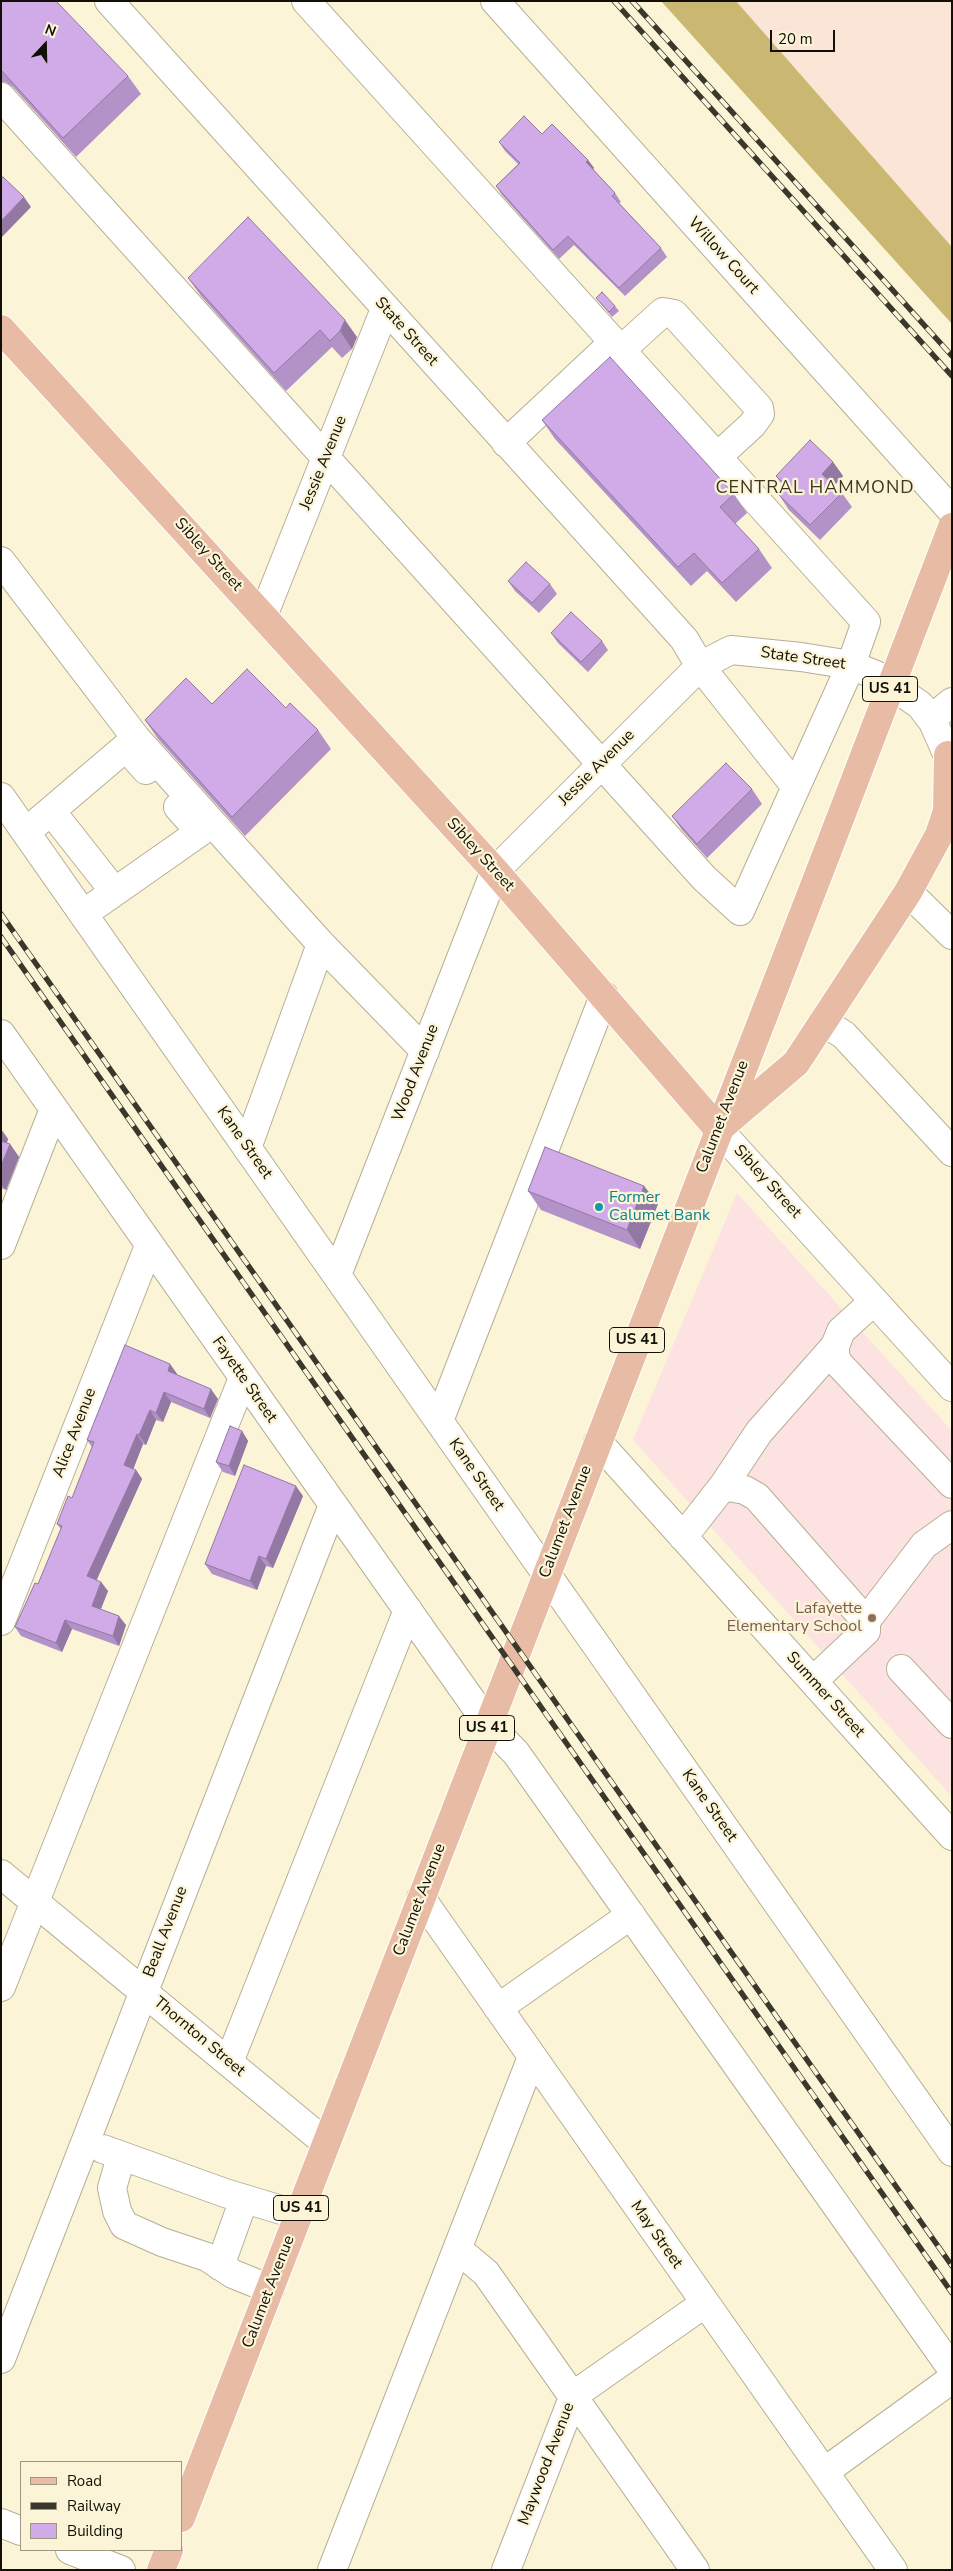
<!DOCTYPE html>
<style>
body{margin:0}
#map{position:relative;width:953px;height:2571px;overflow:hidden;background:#fbf4d7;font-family:"Nunito Sans",sans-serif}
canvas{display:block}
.frame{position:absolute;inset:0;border:2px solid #110f06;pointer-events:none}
.legend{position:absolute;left:20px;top:2461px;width:162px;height:90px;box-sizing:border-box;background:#fbf4d7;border:1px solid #9d9883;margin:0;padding:6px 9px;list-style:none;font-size:15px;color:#110f06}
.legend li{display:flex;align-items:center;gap:10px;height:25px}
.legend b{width:25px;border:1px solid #9d9883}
.north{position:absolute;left:20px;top:20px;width:50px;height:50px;-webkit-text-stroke:4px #fbf4d7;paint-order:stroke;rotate:21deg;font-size:14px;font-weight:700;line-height:20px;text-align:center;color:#110f06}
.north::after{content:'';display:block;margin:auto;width:18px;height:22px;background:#110f06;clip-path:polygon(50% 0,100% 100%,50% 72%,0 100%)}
.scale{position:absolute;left:770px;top:30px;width:65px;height:22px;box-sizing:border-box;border:2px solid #110f06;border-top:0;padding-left:6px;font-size:15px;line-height:18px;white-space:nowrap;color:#110f06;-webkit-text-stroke:4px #fbf4d7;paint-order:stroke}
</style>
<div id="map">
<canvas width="953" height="2571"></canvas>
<div class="frame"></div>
<ul class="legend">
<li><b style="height:6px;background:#e8bba4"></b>Road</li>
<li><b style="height:6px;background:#3a382b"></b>Railway</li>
<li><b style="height:14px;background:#d0abe7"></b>Building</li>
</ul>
<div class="north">N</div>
<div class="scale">20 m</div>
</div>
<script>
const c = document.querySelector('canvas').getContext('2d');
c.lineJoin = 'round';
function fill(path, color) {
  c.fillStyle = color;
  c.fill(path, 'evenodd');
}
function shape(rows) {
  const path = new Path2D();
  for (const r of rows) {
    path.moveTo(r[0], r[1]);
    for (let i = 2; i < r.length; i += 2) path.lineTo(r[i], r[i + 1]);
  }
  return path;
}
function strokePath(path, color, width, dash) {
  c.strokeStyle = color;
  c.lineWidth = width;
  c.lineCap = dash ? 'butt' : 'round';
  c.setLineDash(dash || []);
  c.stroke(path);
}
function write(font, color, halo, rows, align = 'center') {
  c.font = font + ' "Nunito Sans",sans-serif';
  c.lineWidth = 4.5;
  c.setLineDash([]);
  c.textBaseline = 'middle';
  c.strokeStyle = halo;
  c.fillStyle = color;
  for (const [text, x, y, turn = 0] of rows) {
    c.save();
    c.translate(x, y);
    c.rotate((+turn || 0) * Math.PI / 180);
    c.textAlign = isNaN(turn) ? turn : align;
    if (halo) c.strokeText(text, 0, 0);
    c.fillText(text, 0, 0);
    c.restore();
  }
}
const industrial = shape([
 [736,1,952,1,952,247]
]);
const education = shape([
 [737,1193,952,1431,952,1797,633,1440]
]);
const forest = shape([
 [661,1,736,1,952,247,952,324]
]);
const minor = shape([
 [109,1,684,639,700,666,796,787],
 [495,1,952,511],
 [1,97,704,878,740,911,851,665,866,622,306,1],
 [621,350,663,312,674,314,759,408,760,414,752,425,717,457],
 [506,443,614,342],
 [1,561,136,738,321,944,425,1051],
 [263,616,385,309],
 [931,719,952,702],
 [1,797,952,2152],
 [51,811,114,891],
 [26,832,126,747,146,770],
 [908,892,952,935],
 [83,914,200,832,178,807],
 [823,1022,844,1035,952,1152],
 [1,1034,488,1724,516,1753,952,2369],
 [718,1129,952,1387],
 [247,1148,321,944],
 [1,1245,54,1109],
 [337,1275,495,871,700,666,731,650,801,657,851,665,878,676,920,705,933,722,952,765],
 [874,1301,841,1331,835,1346,835,1357,839,1364,952,1484],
 [439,1421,604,996],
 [598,1442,952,1836],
 [723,1486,759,1432,835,1346],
 [683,1537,723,1486,745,1490,757,1497,866,1621],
 [1,1621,149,1246],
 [901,1669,952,1724],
 [813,1681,866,1631,866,1621,924,1545,952,1525],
 [1,1874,326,2143],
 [421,1898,893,2570],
 [1,1987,243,1378],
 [498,2008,631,1915],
 [229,2062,408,1610],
 [103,2149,225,2193,298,2215],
 [121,2157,112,2188,117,2211,124,2225,162,2242,207,2257,233,2274,270,2289],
 [456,2252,467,2257,486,2273,695,2570],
 [220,2266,244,2199],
 [1,2359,333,1505],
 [824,2472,952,2379],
 [1,2523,21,2531],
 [70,2550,121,2570],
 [332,2570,532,2057],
 [506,2570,574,2395,704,2304]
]);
const major = shape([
 [1,329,495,871,718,1129],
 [722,1126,796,1063,908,892,939,835,947,811,948,755],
 [181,2518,828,850],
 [161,2570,169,2550]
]);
const rail = shape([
 [614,1,952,376],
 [632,1,952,356],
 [1,914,952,2266],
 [1,937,952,2293]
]);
const majorBridge = shape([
 [828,850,952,527]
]);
const wall = shape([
 [1,1,128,76,141,94,76,157,13,87,5,82,1,82],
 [542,134,588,160,594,168,593,169,615,193,621,202,619,203,661,248,667,257,625,296,574,245,559,259,502,195,496,186,518,164,505,151,499,142],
 [188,278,357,337,352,349,342,358,332,347,286,391,201,296],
 [596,298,615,306,619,311,612,317],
 [542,420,734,494,747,513,735,524,759,549,772,568,736,602,707,571,691,586,555,439],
 [833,462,843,476,834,486,842,493,852,507,820,540,789,510,779,495,785,489,776,476],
 [508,581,550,584,557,594,539,613,515,591],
 [551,633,602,641,608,650,588,672,558,643],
 [212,704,286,708,318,730,331,749,245,836,158,739,145,720],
 [752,789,762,804,707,858,682,830,672,816],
 [1,1129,8,1139,7,1143,10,1144,19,1157,6,1190,1,1188],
 [644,1186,658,1204,640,1249,541,1210,528,1191],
 [170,1364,177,1374,177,1375,218,1399,210,1418,171,1402,163,1422,156,1420,146,1445,143,1444,133,1469,136,1470,142,1479,96,1580,101,1582,108,1591,101,1609,126,1625,119,1646,72,1629,62,1652,21,1636,15,1627,38,1584,61,1529,57,1524,72,1498,92,1447,87,1440],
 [242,1431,248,1441,235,1476,223,1472,216,1462],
 [303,1496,273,1568,266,1566,257,1590,212,1574,205,1564]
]);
const shadedWall = shape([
 [588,160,594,168,592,170,586,162],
 [24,197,31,207,1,238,1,221],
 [345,320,357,337,352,349,340,331],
 [833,462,843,476,832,488,822,474],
 [1,1129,8,1139,3,1151,1,1148],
 [10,1144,19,1157,6,1190,1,1184,1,1166],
 [644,1186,658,1204,640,1249,627,1230],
 [170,1364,177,1374,174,1380,168,1371],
 [211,1389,218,1399,210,1418,204,1409],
 [164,1392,171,1402,163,1422,156,1413],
 [150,1410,156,1420,146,1445,139,1435],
 [242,1431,248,1441,235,1476,229,1466],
 [137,1434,143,1444,131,1475,124,1465],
 [136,1470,142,1479,94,1586,87,1576],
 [296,1486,303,1496,273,1568,266,1559],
 [259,1556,266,1566,257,1590,250,1581],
 [101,1582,108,1591,98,1616,92,1606],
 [119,1616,126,1625,119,1646,113,1636],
 [65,1620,72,1629,62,1652,56,1643]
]);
const building = shape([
 [1,1,56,1,128,76,63,138,1,70,1,1],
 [524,116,542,134,552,124,588,160,586,162,615,193,612,196,661,248,619,288,568,236,553,250,496,186,520,163,499,142,524,116],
 [3,177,24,197,1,221,1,179,3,177],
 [248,217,345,320,340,331,330,341,320,330,274,373,188,278,248,217],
 [602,292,615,306,609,312,596,298,602,292],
 [610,357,734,494,720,507,759,549,722,583,694,553,678,567,542,420,610,357],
 [810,440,833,462,822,474,842,493,810,525,779,495,788,487,776,476,810,440],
 [526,562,550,584,532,603,508,581,526,562],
 [571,612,602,641,581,662,551,633,571,612],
 [247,669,286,708,290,703,318,730,232,817,145,720,186,678,212,704,247,669],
 [726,763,752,789,697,844,672,816,726,763],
 [1,1141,10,1144,1,1166,1,1141],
 [545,1147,644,1186,627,1230,528,1191,545,1147],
 [125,1345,170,1364,168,1371,211,1389,204,1409,164,1392,156,1413,150,1410,139,1435,137,1434,124,1465,136,1470,87,1576,101,1582,92,1606,119,1616,113,1636,65,1620,56,1643,15,1627,35,1583,38,1584,62,1526,57,1524,68,1496,72,1498,94,1442,87,1440,125,1345],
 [230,1426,242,1431,229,1466,216,1462,230,1426],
 [244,1465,296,1486,266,1559,259,1556,250,1581,205,1564,244,1465]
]);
const markers = [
 [599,1207,5,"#0f9aa8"],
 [872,1618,5,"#8d6e63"]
];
const shields = [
 [890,689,55],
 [637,1340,55],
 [487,1728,55],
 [301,2208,55]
];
const shieldNames = [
 ["US 41",890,689],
 ["US 41",637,1340],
 ["US 41",487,1728],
 ["US 41",301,2208]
];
const streetNames = [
 ["Willow Court",723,256,48],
 ["State Street",406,332,48],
 ["Jessie Avenue",324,463,-68],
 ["Sibley Street",208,555,48],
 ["State Street",803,659,8],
 ["Jessie Avenue",597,768,-45],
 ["Sibley Street",480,855,48],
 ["Wood Avenue",416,1073,-69],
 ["Calumet Avenue",723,1117,-69],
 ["Kane Street",244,1143,55],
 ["Sibley Street",767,1182,48],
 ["Fayette Street",244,1380,55],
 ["Alice Avenue",75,1433,-69],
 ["Kane Street",476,1475,55],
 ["Calumet Avenue",566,1522,-69],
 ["Summer Street",825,1695,48],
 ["Kane Street",709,1806,55],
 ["Calumet Avenue",420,1900,-69],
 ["Beall Avenue",166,1932,-69],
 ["Thornton Street",199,2037,40],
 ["May Street",656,2235,55],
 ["Calumet Avenue",269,2292,-69],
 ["Maywood Avenue",547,2464,-69]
];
const cultureNames = [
 ["Former",609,1198],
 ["Calumet Bank",609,1216]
];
const educationNames = [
 ["Lafayette",862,1609],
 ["Elementary School",862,1627]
];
const neighbourhoodNames = [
 ["CENTRAL HAMMOND",815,489]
];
fill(industrial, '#fae5d7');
fill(education, '#fde2e2');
fill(forest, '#cab872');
strokePath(minor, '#b6af94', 30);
strokePath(major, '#fff', 30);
strokePath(minor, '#fff', 28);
strokePath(major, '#e8bba4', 28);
strokePath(rail, '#3a382b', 5.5);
strokePath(rail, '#fbf4d7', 4, [11]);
strokePath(majorBridge, '#fff', 30, []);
strokePath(majorBridge, '#e8bba4', 28);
fill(wall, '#b393c7');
fill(shadedWall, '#9278a2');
fill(building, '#d0abe7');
strokePath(building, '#9278a2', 1);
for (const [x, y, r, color] of markers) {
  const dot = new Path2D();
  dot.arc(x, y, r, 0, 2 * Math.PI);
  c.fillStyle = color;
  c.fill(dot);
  strokePath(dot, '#fbf4d7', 2);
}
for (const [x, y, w] of shields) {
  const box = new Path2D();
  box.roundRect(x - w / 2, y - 12.5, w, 25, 4);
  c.fillStyle = '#fbf4d7';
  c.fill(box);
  strokePath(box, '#110f06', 1);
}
write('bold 15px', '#110f06', null, shieldNames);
write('16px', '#110f06', '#fbf4d7', streetNames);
write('16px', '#0d838f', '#fbf4d7', cultureNames, 'left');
write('16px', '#785e54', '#fbf4d7', educationNames, 'right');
c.letterSpacing = '1px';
write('18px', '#3c361f', '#fbf4d7', neighbourhoodNames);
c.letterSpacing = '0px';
</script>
